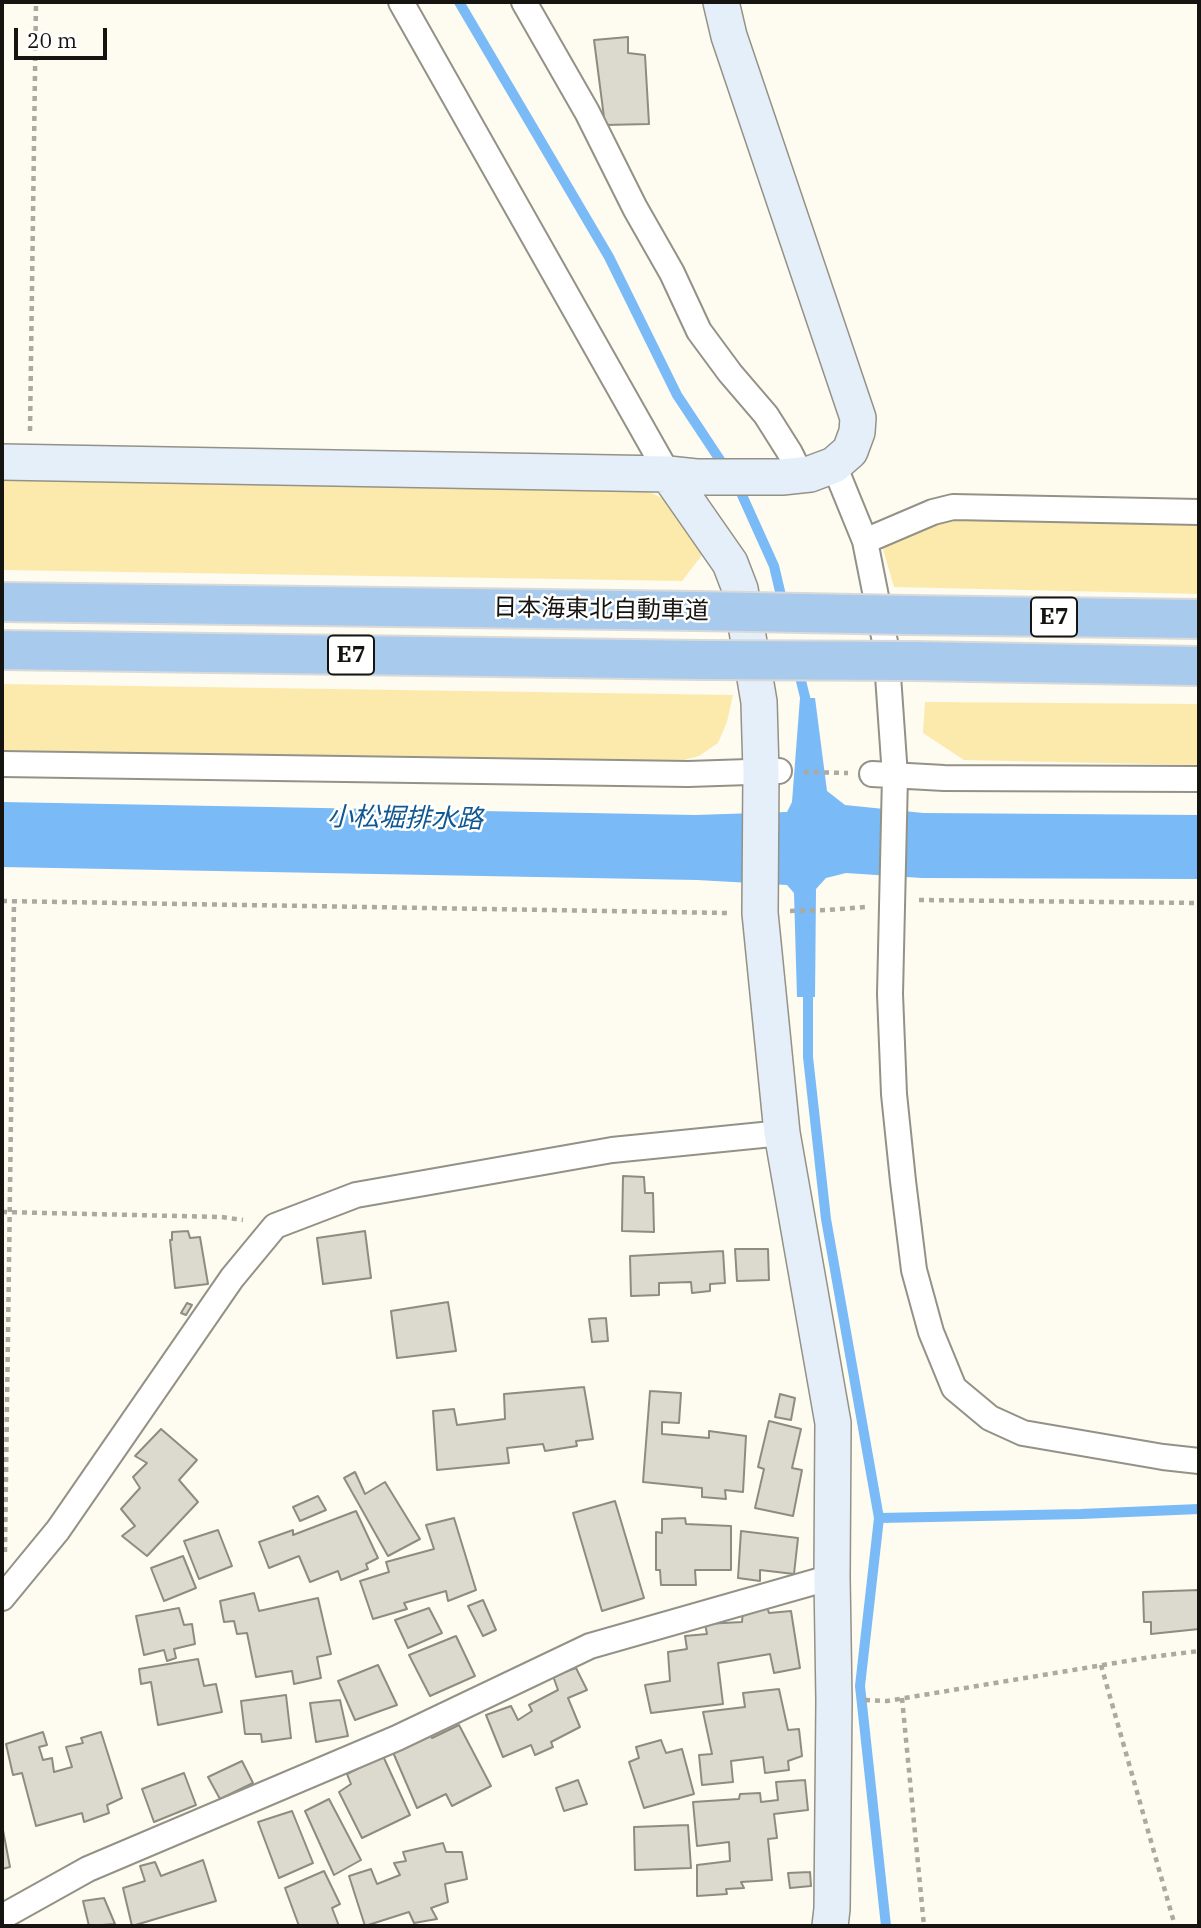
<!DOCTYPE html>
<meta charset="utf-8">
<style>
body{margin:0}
#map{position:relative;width:1201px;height:1928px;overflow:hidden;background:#fefbf0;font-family:"IBM Plex Serif",serif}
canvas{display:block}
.frame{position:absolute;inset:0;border:4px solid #151410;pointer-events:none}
.scale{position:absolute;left:14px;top:28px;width:93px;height:32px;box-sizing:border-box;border:4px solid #151410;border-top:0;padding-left:9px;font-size:21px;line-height:24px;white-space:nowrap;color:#151410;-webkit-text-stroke:5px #fff;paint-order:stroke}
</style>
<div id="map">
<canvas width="1201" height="1928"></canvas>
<div class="frame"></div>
<div class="scale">20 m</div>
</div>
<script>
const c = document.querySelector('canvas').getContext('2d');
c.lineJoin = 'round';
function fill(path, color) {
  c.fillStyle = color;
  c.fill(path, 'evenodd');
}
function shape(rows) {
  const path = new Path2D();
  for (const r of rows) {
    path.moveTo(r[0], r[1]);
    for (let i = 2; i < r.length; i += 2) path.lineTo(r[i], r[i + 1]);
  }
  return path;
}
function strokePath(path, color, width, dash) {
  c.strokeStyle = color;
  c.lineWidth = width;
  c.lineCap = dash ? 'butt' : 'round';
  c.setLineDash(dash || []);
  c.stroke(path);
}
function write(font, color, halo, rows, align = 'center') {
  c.font = font + ' "IBM Plex Serif","Noto Sans JP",serif';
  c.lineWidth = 5;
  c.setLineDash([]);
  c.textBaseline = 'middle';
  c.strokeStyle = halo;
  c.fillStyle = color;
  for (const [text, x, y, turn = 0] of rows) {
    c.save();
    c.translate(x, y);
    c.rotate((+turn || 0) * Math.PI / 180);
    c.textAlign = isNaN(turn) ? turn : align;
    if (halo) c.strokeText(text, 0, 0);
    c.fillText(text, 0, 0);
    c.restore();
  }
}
const green = shape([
 [2,473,633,483,673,504,702,555,682,581,2,570],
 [1199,511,1199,594,894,587,882,546,939,512],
 [2,684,733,695,727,722,718,743,699,756,669,764,2,752],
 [925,702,1199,704,1199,765,964,760,923,733]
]);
const water = shape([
 [800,698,815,698,827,791,845,805,923,813,1199,815,1199,879,922,878,846,873,826,878,816,889,815,997,797,997,794,893,787,885,697,880,2,867,2,802,695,815,787,812,792,802]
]);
const stream = shape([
 [459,2,609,257,677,395,726,469],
 [737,484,774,566,783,604],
 [798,669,808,709],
 [808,986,808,1057,826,1219,879,1518,860,1686,886,1926],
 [879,1518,1081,1514,1199,1509]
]);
const building = shape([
 [628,37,628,53,645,55,649,124,605,125,594,40,628,37],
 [623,1176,644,1177,645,1193,653,1193,654,1232,622,1231,623,1176],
 [188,1231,190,1238,200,1237,208,1284,175,1288,170,1240,172,1240,172,1232,188,1231],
 [365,1231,371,1278,323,1284,317,1238,365,1231],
 [735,1249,768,1249,769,1280,737,1281,735,1249],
 [723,1251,725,1283,710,1284,710,1291,692,1293,691,1282,659,1283,659,1295,631,1296,630,1256,723,1251],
 [448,1302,456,1351,397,1358,391,1311,448,1302],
 [187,1303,192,1305,186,1315,181,1313,187,1303],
 [606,1318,608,1341,592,1342,589,1319,606,1318],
 [584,1387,593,1439,576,1441,577,1446,545,1451,543,1444,507,1448,509,1463,437,1470,433,1411,454,1409,457,1425,505,1419,504,1394,584,1387],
 [650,1391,681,1393,679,1423,662,1422,662,1434,709,1438,709,1431,746,1436,743,1492,725,1490,726,1499,702,1497,702,1488,643,1482,650,1391],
 [780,1394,795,1398,791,1420,775,1417,780,1394],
 [769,1421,801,1429,792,1468,802,1470,793,1516,755,1508,764,1469,758,1467,769,1421],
 [161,1429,197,1460,179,1480,198,1502,147,1556,122,1536,135,1526,121,1509,140,1488,133,1477,147,1463,135,1456,161,1429],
 [355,1472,365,1494,385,1482,420,1539,388,1556,344,1478,355,1472],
 [318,1496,326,1510,300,1521,293,1507,318,1496],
 [615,1501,644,1598,602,1611,573,1513,615,1501],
 [356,1511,378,1558,366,1564,368,1569,341,1580,338,1571,310,1582,299,1556,269,1568,259,1542,293,1530,293,1535,356,1511],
 [454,1518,476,1590,448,1601,446,1591,404,1603,407,1609,373,1619,360,1581,389,1572,386,1562,434,1549,426,1525,454,1518],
 [685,1518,686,1524,731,1526,731,1570,695,1570,696,1585,661,1585,660,1570,656,1570,656,1532,662,1533,662,1519,685,1518],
 [218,1530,232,1566,199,1579,184,1541,218,1530],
 [741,1531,798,1538,794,1574,760,1570,760,1581,738,1578,741,1531],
 [183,1556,196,1588,164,1601,151,1568,183,1556],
 [1199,1590,1199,1629,1151,1634,1151,1622,1144,1622,1143,1592,1199,1590],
 [254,1593,259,1611,318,1598,331,1654,317,1657,321,1678,294,1684,292,1671,256,1677,247,1633,237,1634,234,1621,224,1622,220,1601,254,1593],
 [483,1600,496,1630,483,1636,468,1606,483,1600],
 [767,1607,769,1613,791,1611,800,1668,774,1673,770,1654,718,1663,723,1704,651,1713,645,1685,670,1681,668,1652,687,1649,685,1636,707,1634,705,1624,742,1622,743,1611,767,1607],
 [179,1608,184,1625,192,1624,195,1644,174,1649,176,1658,167,1661,164,1650,144,1655,136,1616,179,1608],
 [429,1608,442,1633,408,1648,395,1620,429,1608],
 [456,1636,475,1676,430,1696,409,1655,456,1636],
 [198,1659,204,1686,216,1684,222,1712,158,1725,151,1682,141,1684,139,1669,198,1659],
 [378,1665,397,1705,355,1720,338,1681,378,1665],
 [576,1668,587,1690,568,1698,580,1727,551,1742,553,1747,535,1755,531,1745,503,1757,486,1715,511,1706,518,1720,532,1711,529,1705,558,1690,553,1676,576,1668],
 [779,1689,788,1730,799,1729,802,1756,788,1761,789,1770,765,1773,763,1757,731,1761,733,1782,702,1785,699,1755,712,1754,703,1712,745,1707,743,1693,779,1689],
 [286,1695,291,1738,262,1742,261,1734,245,1734,241,1701,286,1695],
 [340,1700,348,1736,316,1742,310,1703,340,1700],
 [459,1725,491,1786,452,1806,446,1794,417,1808,392,1750,429,1732,432,1738,459,1725],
 [43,1732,47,1745,39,1747,43,1760,52,1758,54,1772,72,1767,66,1747,83,1743,81,1738,101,1732,122,1798,107,1805,109,1813,84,1822,82,1813,36,1826,22,1773,13,1775,6,1744,43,1732],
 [661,1740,666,1753,682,1749,694,1794,644,1808,629,1762,639,1758,636,1747,661,1740],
 [383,1756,410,1815,362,1838,339,1792,351,1784,347,1774,383,1756],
 [242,1761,253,1783,220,1799,208,1777,242,1761],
 [184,1773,196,1805,154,1822,142,1789,184,1773],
 [578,1780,587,1804,564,1811,556,1788,578,1780],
 [805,1780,808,1810,774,1814,777,1838,768,1839,772,1880,741,1882,744,1888,726,1889,727,1894,697,1896,697,1865,730,1861,729,1842,697,1846,693,1802,739,1799,740,1794,760,1793,761,1802,778,1800,776,1782,805,1780],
 [329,1799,361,1860,334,1875,305,1811,329,1799],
 [292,1811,313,1863,279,1878,258,1822,292,1811],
 [2,1825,10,1867,2,1869,2,1825],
 [688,1825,691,1868,635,1870,634,1827,688,1825],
 [443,1843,446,1852,462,1852,467,1879,445,1884,448,1902,431,1908,437,1919,414,1923,409,1912,365,1926,349,1876,371,1869,377,1884,400,1875,394,1863,406,1861,403,1852,443,1843],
 [203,1860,216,1901,132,1926,123,1888,145,1881,140,1866,155,1862,161,1876,203,1860],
 [324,1871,340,1904,332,1908,339,1926,299,1926,285,1888,324,1871],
 [810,1872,811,1886,790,1888,788,1873,810,1872],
 [104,1898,115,1924,89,1926,83,1901,104,1898]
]);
const path = shape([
 [30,431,36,2],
 [804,772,848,773],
 [919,900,1199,903],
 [2,901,729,913],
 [790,911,828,910,865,907],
 [2,1212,222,1217,243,1220],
 [5,1552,14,901],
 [1101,1665,1175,1926],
 [902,1698,924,1926],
 [865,1700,887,1701,1151,1657,1199,1651]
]);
const street = shape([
 [401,2,668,474],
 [524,2,587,112,635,208,672,273,699,331,730,373,766,415,790,453,801,475],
 [834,465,865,541,886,647,895,776,890,994,894,1094,903,1181,914,1270,931,1332,954,1388,990,1418,1023,1433,1163,1457,1199,1461],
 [865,541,933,512,953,507,1199,512],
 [2,764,688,774,779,771],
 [872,774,944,778,1199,779],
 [2,1598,58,1530,232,1278,275,1226,356,1195,612,1150,782,1133],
 [2,1917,88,1869,397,1738,590,1646,832,1577]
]);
const secondary = shape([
 [2,462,668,474,696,477,782,477,810,474,834,465,850,451,857,432,858,418,729,36,721,2],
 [668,474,730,563,740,589,759,702,761,772,760,913,782,1133,833,1423,832,1577,834,1701,832,1909,830,1926]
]);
const highway = shape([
 [2,602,697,611],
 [908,615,1199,619],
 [2,650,701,660],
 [914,661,1199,666]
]);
const highwayBridge = shape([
 [697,611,908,615],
 [701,660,914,661]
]);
const shields = [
 [1054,617,46],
 [351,655,46]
];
const shieldNames = [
 ["E7",1054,617],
 ["E7",351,655]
];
const streetNames = [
 ["日本海東北自動車道",601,610,1]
];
const waterNames = [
 ["小松堀排水路",405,819,1]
];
fill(green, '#fceaad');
fill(water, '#79baf7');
strokePath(stream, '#79baf7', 10);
fill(building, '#dcd9ce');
strokePath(building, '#8e8c81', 2);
strokePath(street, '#949187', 28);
strokePath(secondary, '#949187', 38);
strokePath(highway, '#dad9d9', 42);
strokePath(path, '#aba9a0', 4.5, [5, 5]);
strokePath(street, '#fff', 24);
strokePath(secondary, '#e5effa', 35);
strokePath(highway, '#a7caed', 38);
strokePath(highwayBridge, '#dad9d9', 42, []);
strokePath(highwayBridge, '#a7caed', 38);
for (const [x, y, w] of shields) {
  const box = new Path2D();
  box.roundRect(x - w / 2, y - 19.5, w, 39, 5);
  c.fillStyle = '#fff';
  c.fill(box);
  strokePath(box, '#151410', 2);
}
write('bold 23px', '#151410', null, shieldNames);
write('24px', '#151410', '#fff', streetNames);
write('italic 26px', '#125890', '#fff', waterNames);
</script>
